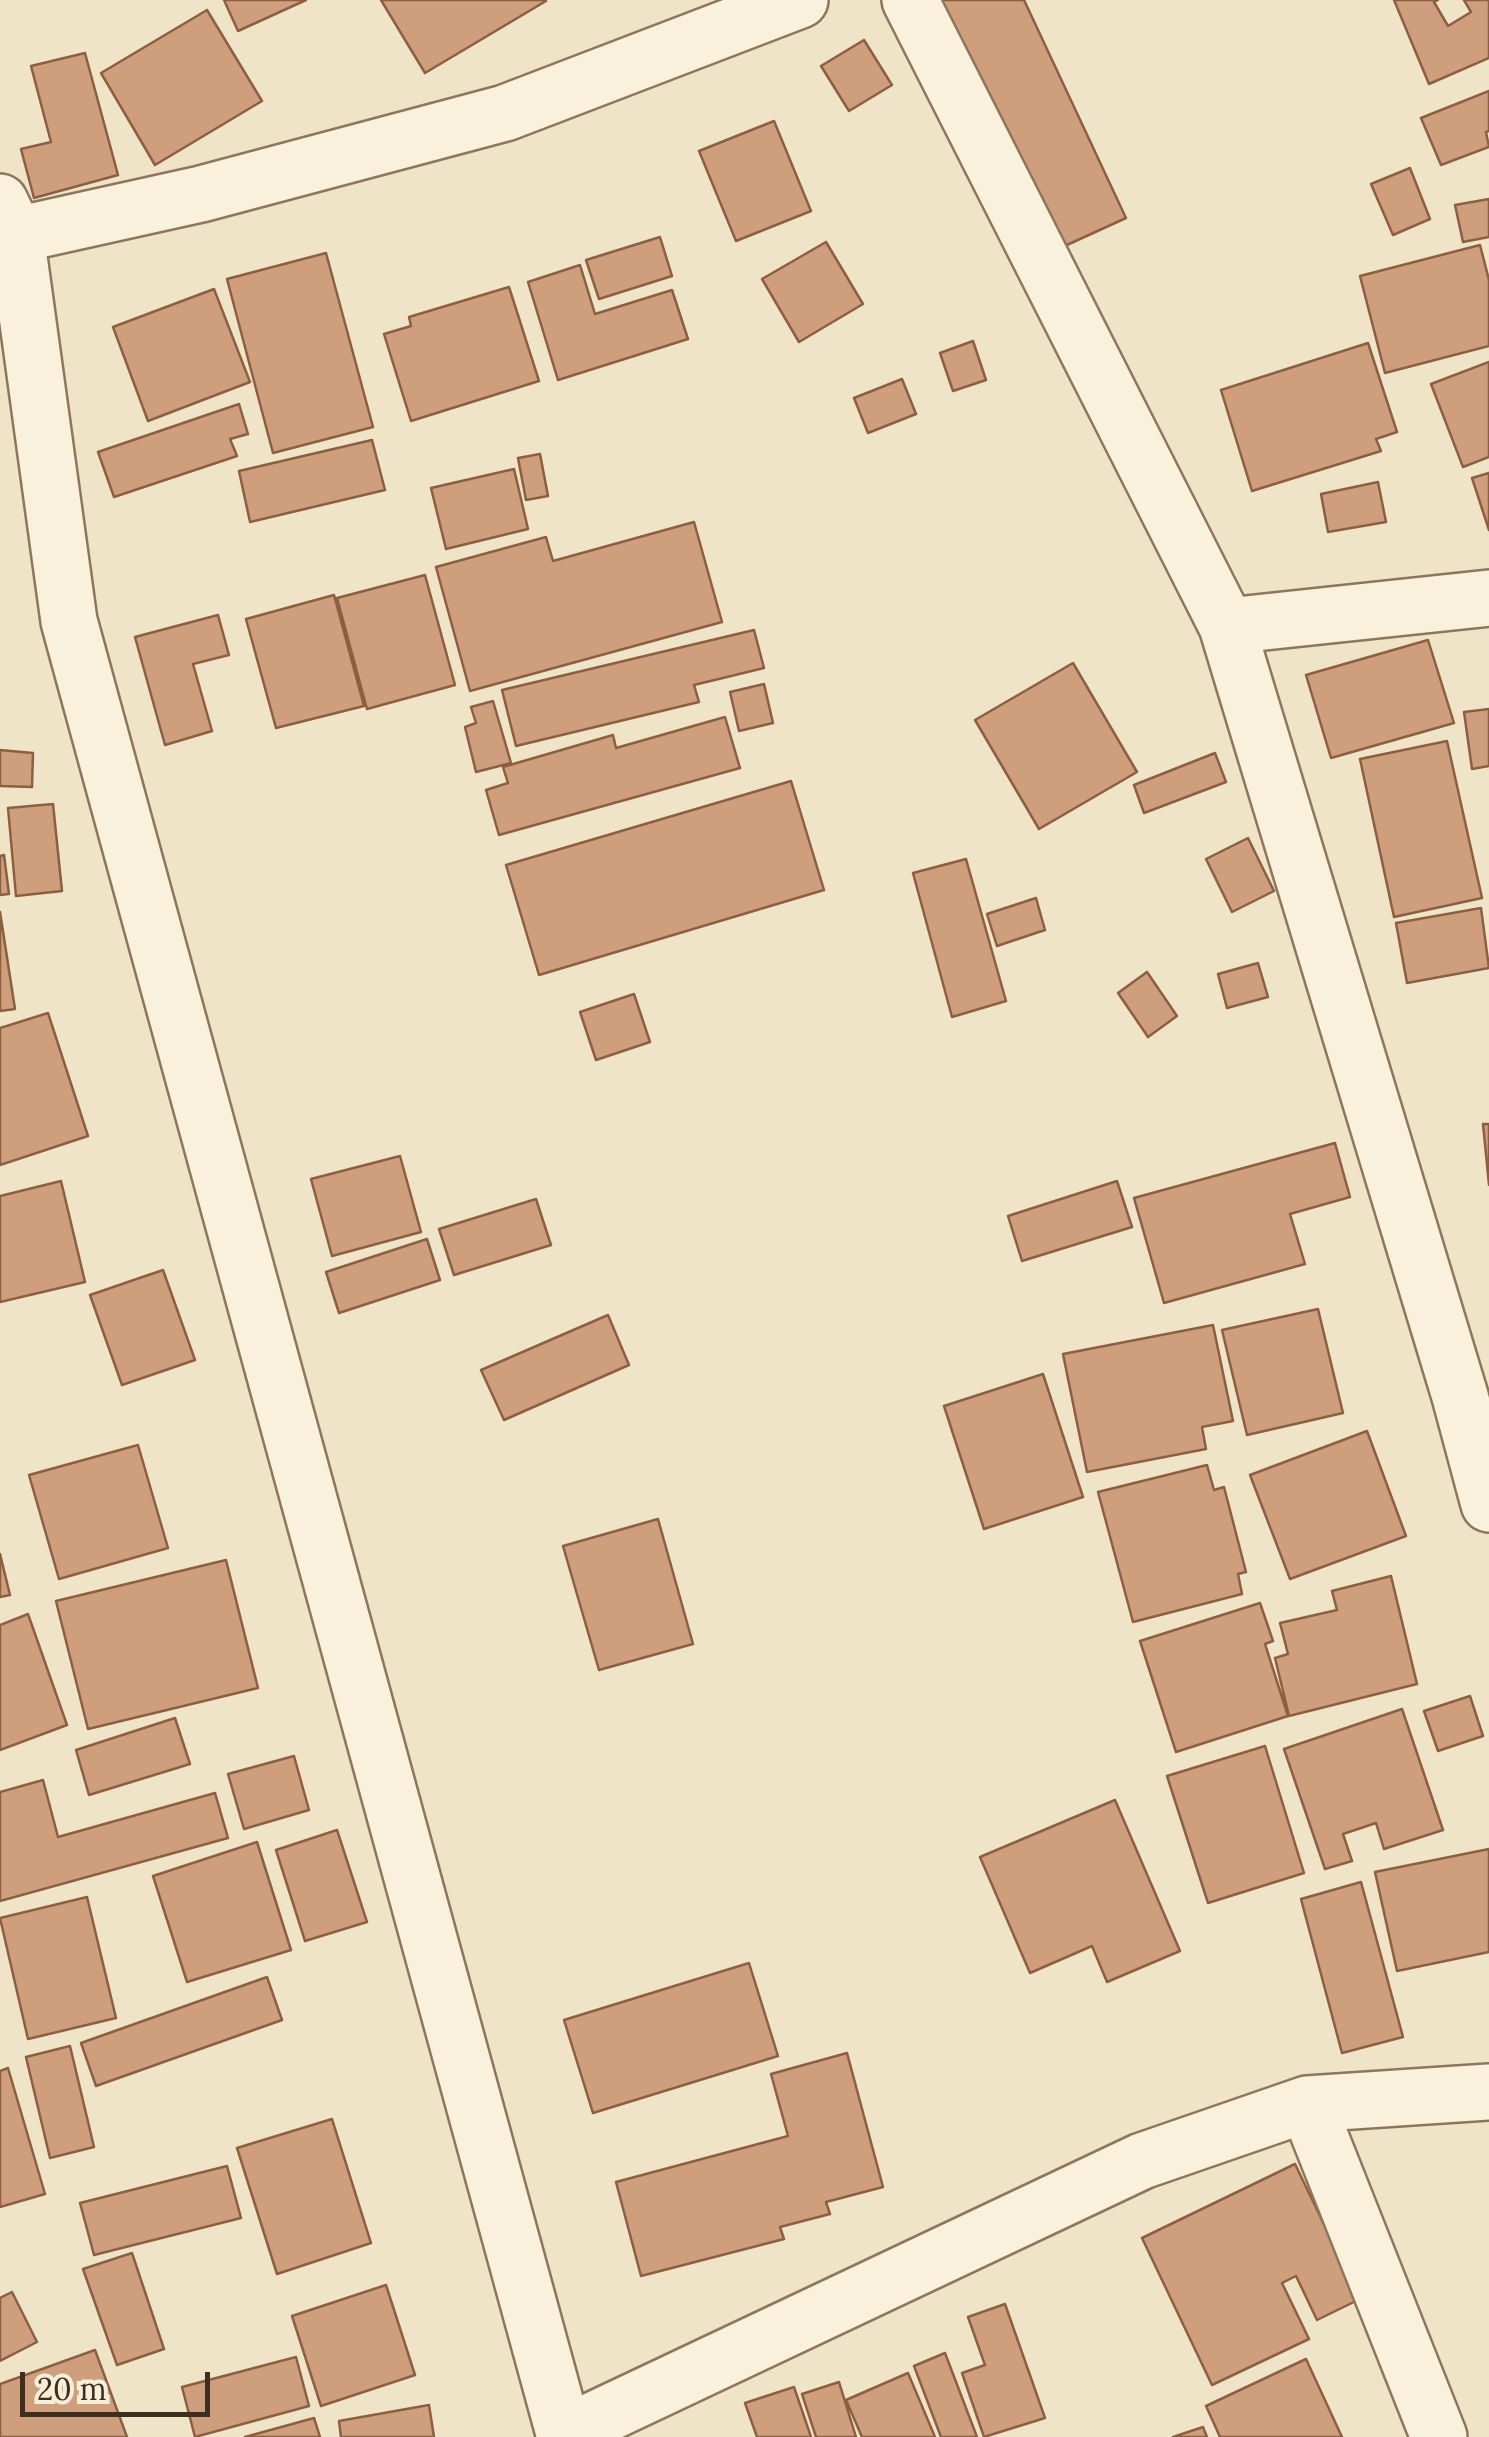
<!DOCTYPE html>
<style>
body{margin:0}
#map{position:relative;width:1489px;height:2437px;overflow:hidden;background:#f0e4c8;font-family:Lora,serif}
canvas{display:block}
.scale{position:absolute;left:20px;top:2372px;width:190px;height:45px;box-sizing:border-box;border:5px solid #3d2e20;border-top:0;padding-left:12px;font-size:30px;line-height:35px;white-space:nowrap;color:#3d2e20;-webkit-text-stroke:8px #f7eed8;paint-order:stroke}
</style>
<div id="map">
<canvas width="1489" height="2437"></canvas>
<div class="scale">20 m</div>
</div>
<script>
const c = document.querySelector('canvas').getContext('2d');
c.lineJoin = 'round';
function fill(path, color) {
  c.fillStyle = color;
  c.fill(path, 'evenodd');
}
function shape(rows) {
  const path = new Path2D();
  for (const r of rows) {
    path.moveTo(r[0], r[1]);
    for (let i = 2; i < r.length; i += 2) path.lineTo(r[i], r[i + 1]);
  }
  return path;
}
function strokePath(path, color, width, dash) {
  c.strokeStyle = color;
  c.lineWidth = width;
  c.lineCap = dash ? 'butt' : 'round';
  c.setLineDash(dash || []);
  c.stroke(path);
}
const building = shape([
 [224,0,306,0,238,31,224,0],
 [381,0,545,0,546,1,425,73,381,0],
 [940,0,1024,0,1126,218,1056,250,940,0],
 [1394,0,1438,0,1434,2,1448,26,1471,12,1464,0,1489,0,1489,58,1429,84,1394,0],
 [207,10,262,101,155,165,101,73,207,10],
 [864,40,892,85,849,111,821,66,864,40],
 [85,53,118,175,34,198,21,149,51,142,31,66,85,53],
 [1489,91,1489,131,1486,132,1489,147,1441,165,1421,118,1489,91],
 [774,121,811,211,736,241,699,151,774,121],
 [1410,168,1430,219,1393,235,1371,184,1410,168],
 [1489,199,1489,237,1463,242,1455,205,1489,199],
 [660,237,672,276,599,299,586,260,660,237],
 [826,242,863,304,799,342,762,279,826,242],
 [1480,245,1489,280,1489,346,1385,373,1360,276,1480,245],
 [326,253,373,427,273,453,227,279,326,253],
 [580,265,595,314,672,290,688,339,558,380,528,282,580,265],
 [509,287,539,381,411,421,384,334,411,326,409,317,509,287],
 [214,289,250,382,148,421,113,327,214,289],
 [973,341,986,380,953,391,940,353,973,341],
 [1368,343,1397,432,1376,439,1381,451,1252,491,1221,390,1368,343],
 [1489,362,1489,457,1463,467,1431,384,1489,362],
 [902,379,916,414,868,433,854,398,902,379],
 [239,404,248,434,230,439,237,456,114,497,98,452,239,404],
 [372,440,385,490,250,522,239,471,372,440],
 [540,454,548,496,526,500,518,458,540,454],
 [514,469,528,529,446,549,431,488,514,469],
 [1489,473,1489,530,1472,478,1489,473],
 [1378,482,1386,522,1328,532,1321,494,1378,482],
 [694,522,722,622,470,691,436,567,546,537,553,561,694,522],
 [425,575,455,685,367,709,337,598,425,575],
 [334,595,364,706,276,728,246,619,334,595],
 [218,615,229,655,193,664,212,731,165,745,135,637,218,615],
 [754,630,764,668,694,685,699,702,516,746,502,690,754,630],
 [1428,640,1454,723,1331,758,1306,675,1428,640],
 [1073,663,1137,772,1039,829,975,720,1073,663],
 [764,684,773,723,739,731,730,692,764,684],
 [493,701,511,763,476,772,465,727,476,723,471,707,493,701],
 [1489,709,1489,766,1472,769,1464,712,1489,709],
 [725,717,740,768,499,835,486,790,508,783,503,767,613,735,616,748,725,717],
 [1447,741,1482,898,1394,917,1360,759,1447,741],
 [0,750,33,753,32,787,0,786,0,750],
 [1215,753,1226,782,1144,813,1134,785,1215,753],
 [791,781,824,890,539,975,506,865,791,781],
 [53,804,62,891,16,896,8,808,53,804],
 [1248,838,1274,891,1232,912,1206,859,1248,838],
 [4,855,9,894,0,895,0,856,4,855],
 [966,859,1006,1001,952,1017,913,873,966,859],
 [1036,898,1045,930,997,946,987,914,1036,898],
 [1481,908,1489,968,1407,983,1396,923,1481,908],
 [0,912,15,1009,0,1011,0,912],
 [1258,963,1268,997,1227,1008,1218,974,1258,963],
 [1147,972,1177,1016,1148,1037,1118,993,1147,972],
 [634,994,650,1042,596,1060,580,1012,634,994],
 [48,1013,88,1136,0,1165,0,1028,48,1013],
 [1483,1124,1489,1124,1489,1185,1483,1124],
 [1335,1143,1350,1197,1290,1214,1305,1264,1164,1303,1134,1198,1335,1143],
 [400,1156,421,1232,332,1256,311,1179,400,1156],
 [61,1181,85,1282,0,1302,0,1196,61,1181],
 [1117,1181,1132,1227,1022,1261,1008,1216,1117,1181],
 [536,1199,551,1245,454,1275,439,1229,536,1199],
 [427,1239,440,1280,339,1313,326,1272,427,1239],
 [163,1270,195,1360,122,1385,90,1295,163,1270],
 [1318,1309,1343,1413,1247,1435,1222,1330,1318,1309],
 [608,1315,629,1365,504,1420,481,1370,608,1315],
 [1213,1325,1233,1421,1202,1427,1206,1449,1087,1472,1063,1354,1213,1325],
 [1043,1374,1083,1497,984,1529,944,1406,1043,1374],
 [1367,1431,1406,1536,1290,1579,1250,1475,1367,1431],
 [138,1445,168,1548,59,1579,29,1475,138,1445],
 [1207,1465,1214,1490,1224,1487,1246,1572,1238,1574,1242,1594,1133,1622,1098,1492,1207,1465],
 [658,1519,693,1644,599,1670,563,1546,658,1519],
 [0,1554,10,1595,0,1597,0,1554],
 [226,1560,258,1688,88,1729,56,1601,226,1560],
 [1391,1576,1417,1684,1289,1716,1275,1658,1288,1654,1280,1623,1337,1610,1332,1591,1391,1576],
 [1260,1603,1273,1641,1265,1644,1288,1716,1176,1752,1140,1641,1260,1603],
 [28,1614,67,1725,0,1750,0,1625,28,1614],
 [1470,1696,1483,1736,1438,1751,1424,1711,1470,1696],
 [1402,1709,1443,1830,1384,1849,1376,1823,1343,1834,1352,1861,1325,1869,1284,1749,1402,1709],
 [175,1718,190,1764,89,1795,76,1750,175,1718],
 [1265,1746,1304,1873,1208,1903,1167,1776,1265,1746],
 [294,1756,309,1810,244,1829,228,1774,294,1756],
 [43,1780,58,1837,215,1793,228,1838,0,1901,0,1792,43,1780],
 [1115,1800,1180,1951,1107,1982,1092,1946,1030,1973,980,1857,1115,1800],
 [337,1830,367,1922,305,1941,276,1850,337,1830],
 [257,1842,291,1950,187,1982,153,1876,257,1842],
 [1489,1849,1489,1952,1397,1971,1375,1872,1489,1849],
 [1361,1882,1403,2037,1342,2053,1301,1899,1361,1882],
 [87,1897,116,2018,28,2039,0,1918,87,1897],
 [749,1963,778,2056,593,2113,564,2020,749,1963],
 [267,1977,282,2020,96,2086,81,2043,267,1977],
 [70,2046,94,2147,50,2158,26,2057,70,2046],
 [847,2053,883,2187,826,2202,830,2214,780,2227,784,2239,641,2276,616,2182,788,2136,771,2074,847,2053],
 [8,2068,45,2194,0,2207,0,2071,8,2068],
 [332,2119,371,2243,277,2274,237,2148,332,2119],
 [1295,2164,1360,2299,1317,2320,1296,2276,1282,2283,1309,2339,1212,2385,1142,2238,1295,2164],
 [227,2166,241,2218,94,2255,80,2203,227,2166],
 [132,2253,164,2349,117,2365,83,2269,132,2253],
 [386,2285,415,2375,321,2406,292,2316,386,2285],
 [12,2292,37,2342,0,2361,0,2298,12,2292],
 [1005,2304,1045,2418,984,2437,962,2373,985,2365,968,2317,1005,2304],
 [95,2350,127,2437,0,2437,0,2384,95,2350],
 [945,2353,977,2437,941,2437,914,2366,945,2353],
 [296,2357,309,2406,195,2437,182,2387,296,2357],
 [1306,2359,1342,2437,1220,2437,1206,2406,1306,2359],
 [908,2373,935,2437,862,2437,846,2400,908,2373],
 [839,2382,856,2437,816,2437,802,2394,839,2382],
 [794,2387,811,2437,757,2437,745,2403,794,2387],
 [429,2405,434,2437,341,2437,339,2421,429,2405],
 [314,2418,320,2437,245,2437,314,2418],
 [1203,2427,1207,2437,1173,2437,1203,2427]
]);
const street = shape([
 [910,0,1227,626,1460,1396,1489,1504],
 [0,202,16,235,201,194,505,113,800,0],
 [0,218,16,235,69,621,565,2437],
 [1227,626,1489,598],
 [1307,2104,1439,2437],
 [564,2434,1142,2161,1307,2104,1489,2092]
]);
fill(building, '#cf9f7d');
strokePath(building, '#8d5f41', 2.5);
strokePath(street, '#8d765c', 60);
strokePath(street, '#faf1dc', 55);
</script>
